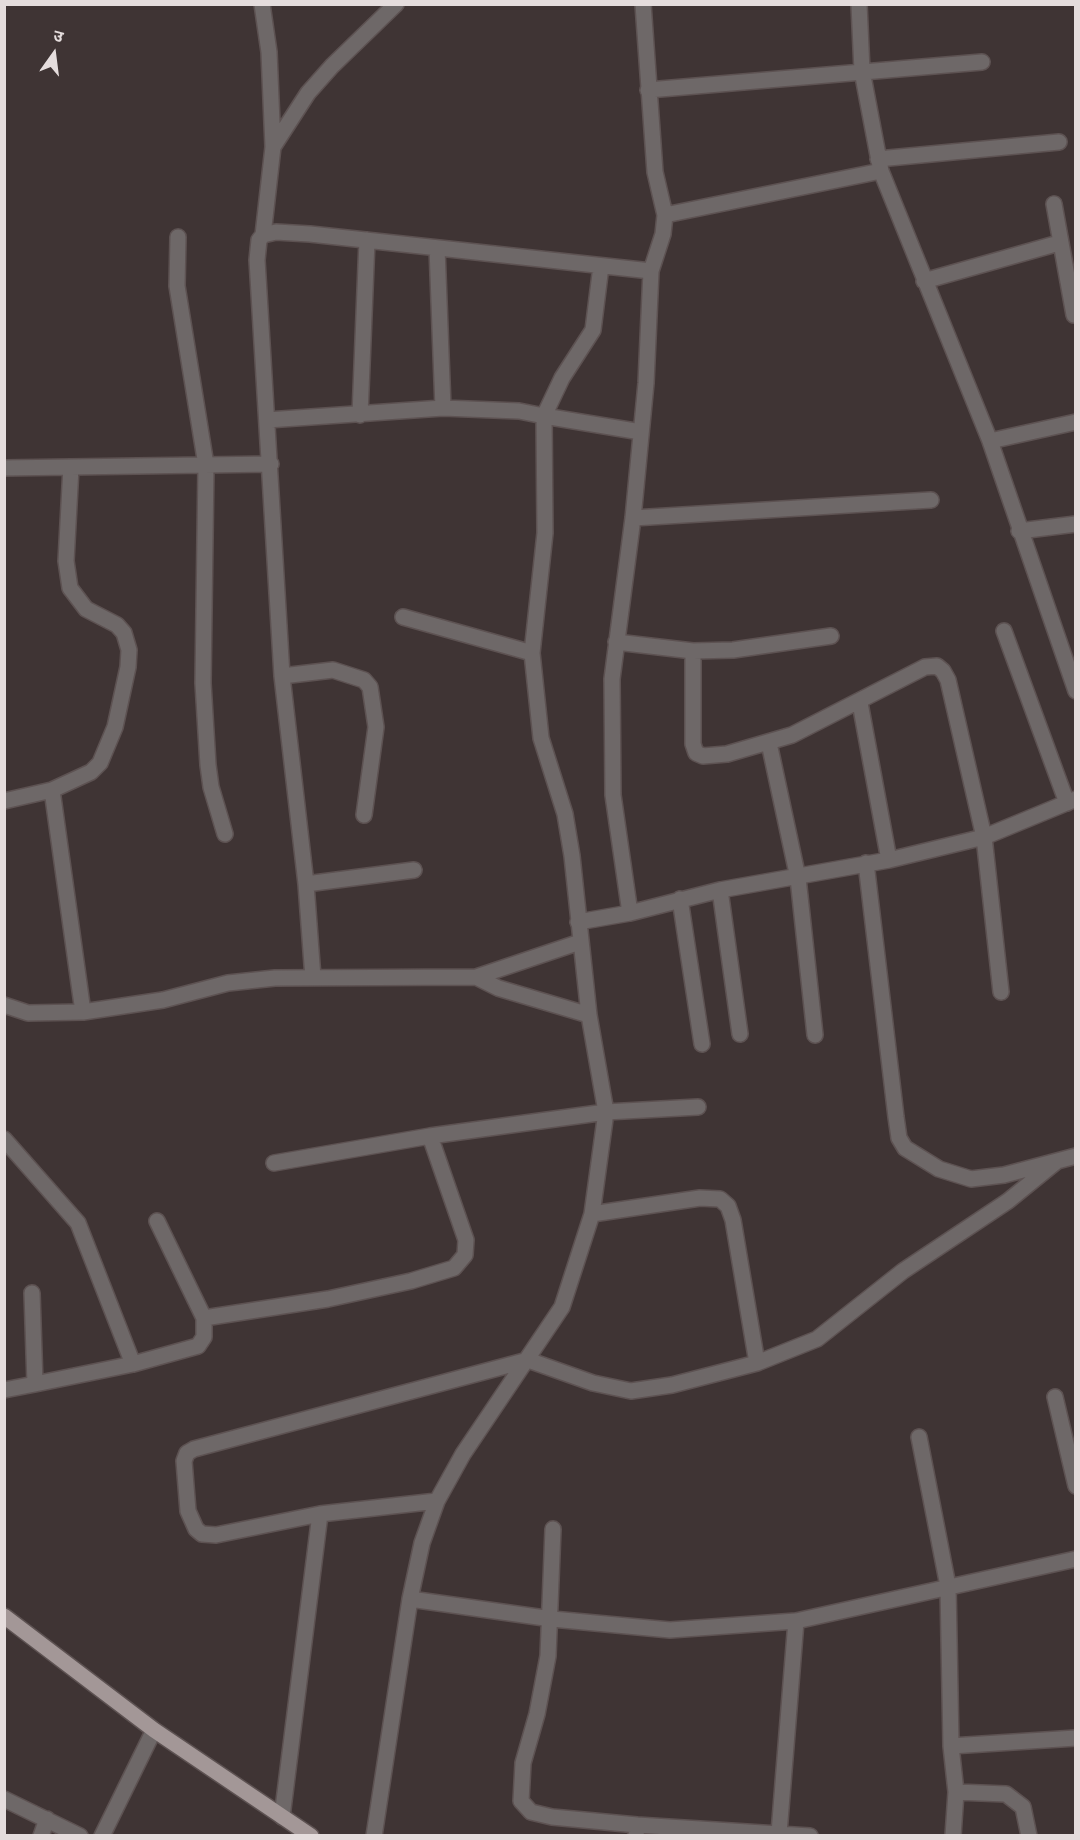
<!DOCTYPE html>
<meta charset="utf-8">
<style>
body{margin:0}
#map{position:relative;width:1080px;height:1840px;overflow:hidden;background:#3f3434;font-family:Signika,"Noto Sans Devanagari",sans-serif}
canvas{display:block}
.frame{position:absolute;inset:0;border:6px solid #e5dddd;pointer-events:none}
.north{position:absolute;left:24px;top:24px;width:60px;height:60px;-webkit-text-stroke:4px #3f3434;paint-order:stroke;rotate:14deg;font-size:16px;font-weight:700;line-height:24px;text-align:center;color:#e5dddd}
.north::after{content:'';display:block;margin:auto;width:21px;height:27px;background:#e5dddd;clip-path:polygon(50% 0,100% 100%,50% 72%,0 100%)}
</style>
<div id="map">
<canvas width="1080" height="1840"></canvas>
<div class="frame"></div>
<div class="north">उ</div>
</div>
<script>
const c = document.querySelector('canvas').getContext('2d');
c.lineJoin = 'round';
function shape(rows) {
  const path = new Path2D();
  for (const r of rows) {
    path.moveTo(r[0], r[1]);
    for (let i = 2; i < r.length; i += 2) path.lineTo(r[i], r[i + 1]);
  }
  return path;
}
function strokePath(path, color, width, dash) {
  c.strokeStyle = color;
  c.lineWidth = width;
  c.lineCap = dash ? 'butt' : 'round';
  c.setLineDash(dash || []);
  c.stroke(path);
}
const minor = shape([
 [262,4,269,52,273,147],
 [643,4,655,172,665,215,881,171],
 [859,4,862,71,881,171,990,441,1076,691],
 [648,90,982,62],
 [878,159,1059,142],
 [1054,204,1074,315],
 [263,235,273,147,308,93,332,66,396,4],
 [178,237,177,286,206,465,203,683,208,765,211,787,225,834],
 [437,248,443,408],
 [601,266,593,330,562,378,544,416,641,432],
 [924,281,1059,243],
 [360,415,367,240],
 [267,420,443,408,519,411,544,416,545,533,532,653,541,738,565,814,572,856,589,1015,606,1112,592,1214,562,1307,463,1454,437,1501,422,1543,410,1599,374,1836],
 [990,441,1076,422],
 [4,468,271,464],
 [633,518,931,500],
 [1019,531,1076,524],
 [403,617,532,653],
 [1004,631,1067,803],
 [616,642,693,651,733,650,831,636],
 [693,651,693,744,696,753,703,756,727,754,792,735,925,667,937,666,943,671,948,680,984,837,1001,992],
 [282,676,333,670,364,680,370,687,376,727,364,815],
 [860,703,889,860],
 [769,743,798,878,815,1035],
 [52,790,83,1012],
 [4,801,52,790,91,772,100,763,115,727,128,667,129,650,124,633,117,625,86,609,70,588,66,561,71,467],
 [866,863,896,1117,899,1138,905,1148,939,1169,971,1179,1004,1175,1076,1156],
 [306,884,414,870],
 [720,890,740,1034],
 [680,899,702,1044],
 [630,913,613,795,612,679,633,518,646,383,651,271],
 [578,922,630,913,720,890,889,860,984,837,1076,799],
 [476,977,498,988,589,1015],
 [313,978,306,884,282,676,257,260,259,240,263,235,276,232,310,234,651,271,663,234,665,215],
 [4,1005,28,1013,83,1012,163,1000,228,983,275,978,476,977,580,942],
 [4,1139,78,1223,133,1364],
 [274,1163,430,1136,606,1112,698,1107],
 [592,1214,700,1198,720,1199,728,1206,733,1220,757,1363],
 [32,1293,35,1384,133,1364,198,1346,204,1337,204,1318,157,1221],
 [204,1318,328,1299,411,1281,454,1268,465,1255,466,1240,430,1136],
 [4,1390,35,1384],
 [1055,1397,1076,1486],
 [919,1437,948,1586,951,1746,956,1792,953,1836],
 [437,1501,320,1514,216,1535,202,1534,196,1529,188,1511,184,1461,187,1453,194,1449,528,1360,593,1383,631,1391,672,1385,757,1363,817,1339,903,1271,1008,1201,1056,1162],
 [553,1529,548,1656,537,1714,523,1763,521,1801,531,1812,552,1817,637,1825,636,1836],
 [410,1599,552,1619,670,1630,796,1621,1076,1559],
 [951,1746,1076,1738],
 [956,1792,1006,1794,1023,1807,1029,1836],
 [4,1799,80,1836],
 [282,1817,320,1514],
 [637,1825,810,1836],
 [779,1833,796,1621],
 [41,1836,47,1819],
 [102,1836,154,1730]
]);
const major = shape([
 [4,1616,154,1730,311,1836]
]);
strokePath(minor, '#5d5252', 18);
strokePath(major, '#5d5252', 18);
strokePath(minor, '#6e6868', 15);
strokePath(major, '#a39797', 15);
</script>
